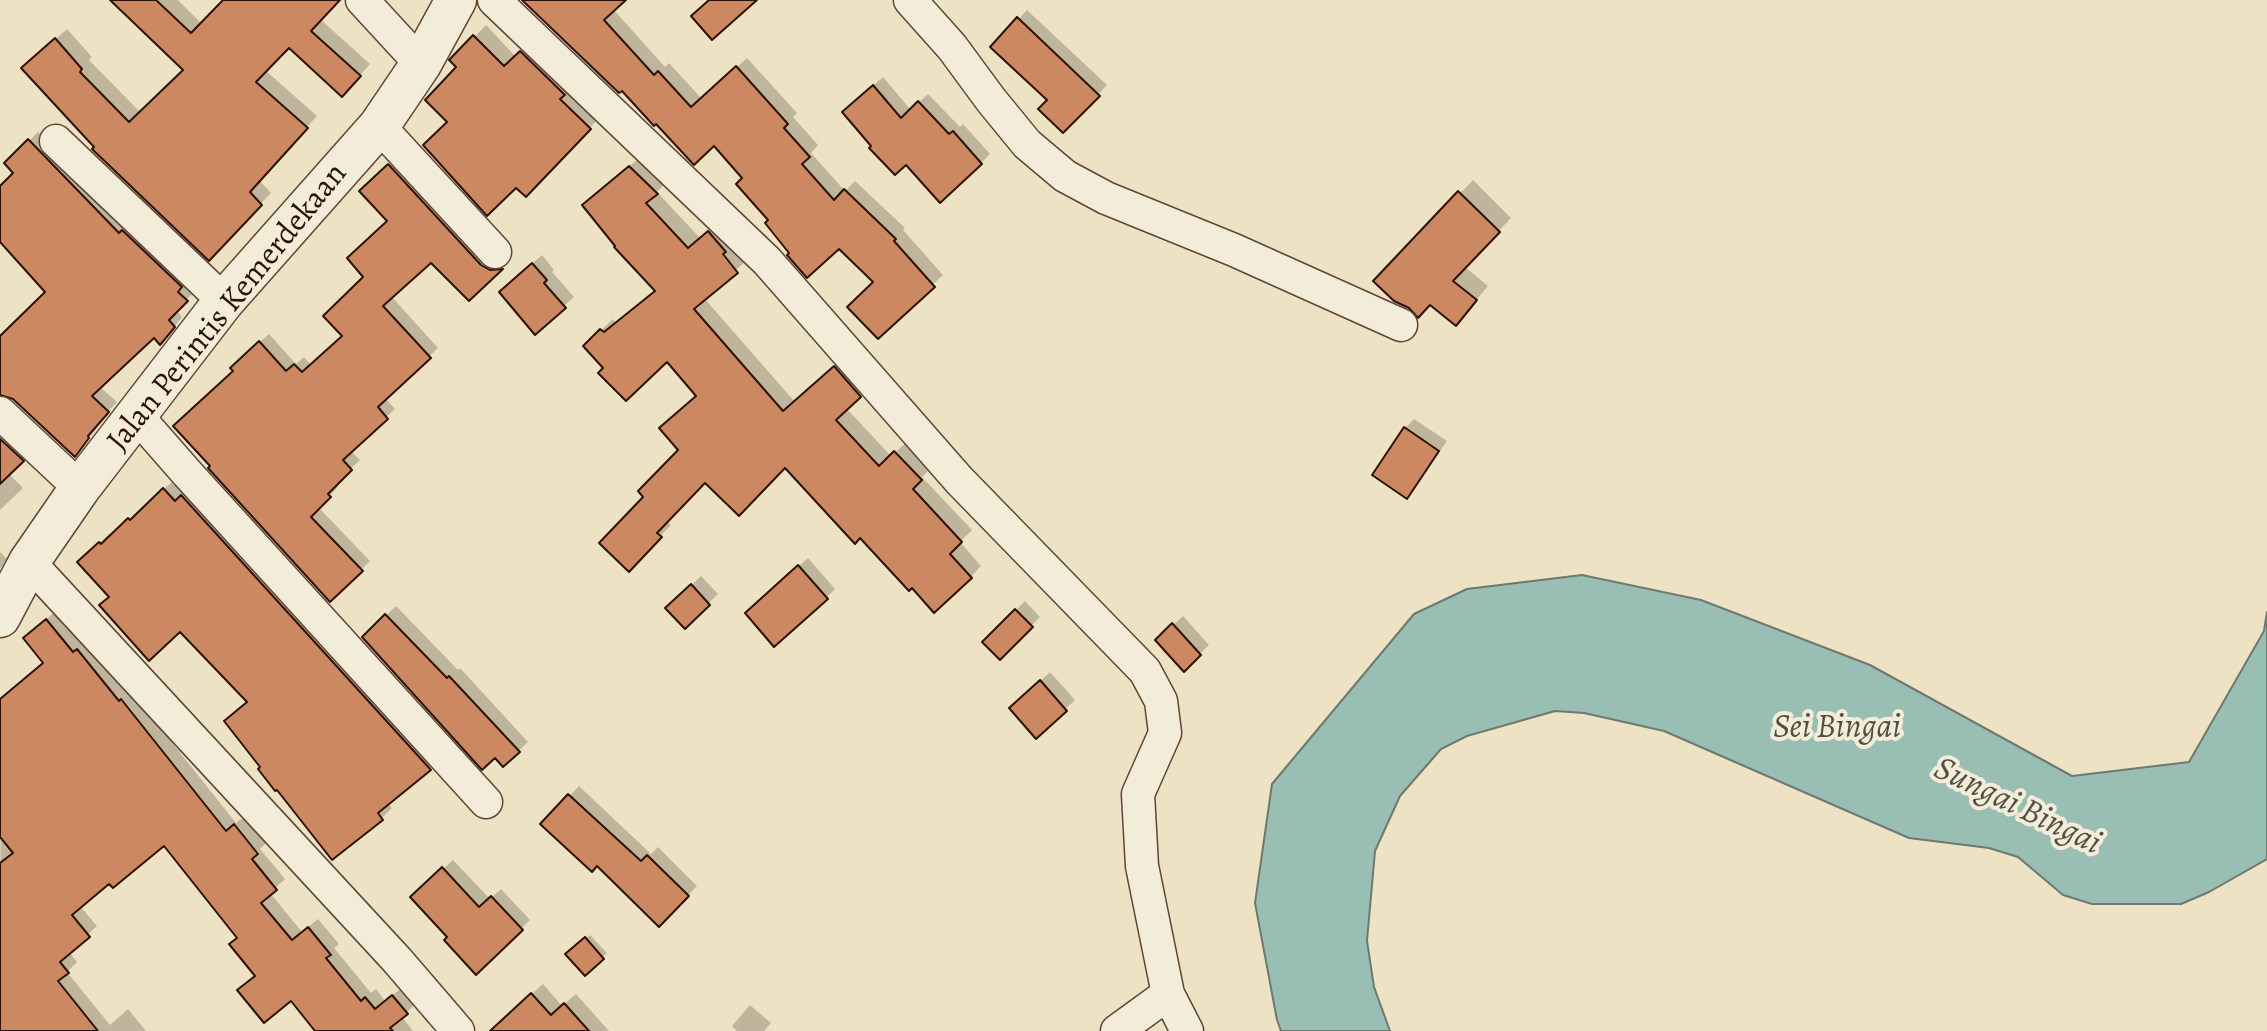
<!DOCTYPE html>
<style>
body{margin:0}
canvas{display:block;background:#ede2c3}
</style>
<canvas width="2267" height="1031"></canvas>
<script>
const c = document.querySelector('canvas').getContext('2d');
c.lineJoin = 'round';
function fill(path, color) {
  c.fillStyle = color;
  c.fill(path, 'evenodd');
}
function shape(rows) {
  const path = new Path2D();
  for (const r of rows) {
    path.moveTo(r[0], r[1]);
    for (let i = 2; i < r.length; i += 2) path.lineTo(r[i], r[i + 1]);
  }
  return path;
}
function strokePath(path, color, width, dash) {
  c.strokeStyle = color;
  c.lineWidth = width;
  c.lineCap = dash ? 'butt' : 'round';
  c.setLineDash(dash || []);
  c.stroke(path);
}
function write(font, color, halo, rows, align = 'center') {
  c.font = font + ' Alegreya,serif';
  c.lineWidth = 8;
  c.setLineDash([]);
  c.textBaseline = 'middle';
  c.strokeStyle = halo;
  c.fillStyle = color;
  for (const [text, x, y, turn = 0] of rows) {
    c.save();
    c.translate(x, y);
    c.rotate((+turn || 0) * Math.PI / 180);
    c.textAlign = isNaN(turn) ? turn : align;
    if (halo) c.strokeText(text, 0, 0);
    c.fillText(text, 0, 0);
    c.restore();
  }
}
const water = shape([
 [1582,575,1701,600,1870,665,2072,776,2189,762,2264,631,2267,612,2267,859,2209,892,2181,904,2092,904,2063,895,2018,857,1989,848,1909,838,1664,731,1584,713,1555,711,1467,736,1441,749,1400,796,1375,851,1367,941,1374,987,1390,1031,1281,1031,1277,1020,1255,903,1272,784,1414,614,1467,589,1582,575]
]);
const shadow = shape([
 [112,0,178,0,202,24,225,0,338,0,320,19,370,64,353,83,289,45,265,70,317,116,259,180,271,193,209,258,97,147,35,58,67,29,92,57,89,60,141,113,185,69],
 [524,0,623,0,613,9,665,67,669,63,702,99,747,58,797,113,793,117,818,145,811,153,845,191,855,181,905,228,903,230,943,275,878,336,876,281,839,246,771,220,745,178,714,144,622,88],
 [1027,10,1107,85,1063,131,1050,99,992,47],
 [486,25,516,57,532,41,601,116,526,194,449,122,459,67,452,60],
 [883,77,911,110,928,94,960,127,963,124,990,154,981,163,906,162,853,103],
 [38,132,195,291,176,310,182,317,169,333,154,335,100,387,117,402,95,426,97,428,75,454,14,397,0,393,0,336,47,292,0,240,0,189,16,173,7,163],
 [642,156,667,181,657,192,700,238,720,222,747,260,704,298,795,402,846,356,871,385,846,408,891,456,907,442,931,468,922,477,972,530,960,542,981,566,971,577,860,535,785,466,705,480,666,520,671,525,629,569,646,497,681,450,698,395,667,359,606,368,585,346,613,319,616,323,656,290,595,194],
 [398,157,507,262,469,298,431,260,391,296,438,348,385,398,395,409,350,450,360,460,335,484,338,487,318,507,370,561,330,600,236,371,241,359,269,334,296,364,304,357,311,365,344,335,390,220,362,191],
 [1473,180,1511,218,1465,267,1488,286,1468,310,1431,302,1376,281],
 [542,255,554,270,552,272,574,297,535,332,510,283],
 [1414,419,1447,441,1416,487,1407,497,1405,428],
 [0,422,31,451,8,473,23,488,0,510],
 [174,480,440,759,387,803,392,808,382,818,262,767,249,701,180,629,111,597,80,562,110,533,112,535,140,510,141,511],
 [0,552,7,559,0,569],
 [808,558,835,589,826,598,756,604],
 [701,576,718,594,685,626,668,608],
 [1025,601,1040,617,1000,657,985,642],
 [396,606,458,670,460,668,528,742,503,765,364,637],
 [56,611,83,644,87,641,131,691,236,823,245,816,266,843,260,849,285,879,270,893,302,932,318,919,339,944,334,948,371,993,376,989,385,1001,403,987,416,1003,402,1017,413,1031,317,1031,291,998,257,975,239,937,165,843,110,881,80,906,97,926,69,952,77,962,67,972,110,1025,128,1009,146,1031,1,1031,0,699,45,662,35,629],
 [1183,616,1209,645,1184,669,1157,640],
 [1050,672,1075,700,1036,736,1020,700],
 [579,786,651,854,658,847,697,886,659,924,597,864,543,824],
 [453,860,490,899,501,889,530,920,476,972,450,937,422,888],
 [590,935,607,953,585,973,568,954],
 [543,984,562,1006,576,994,609,1031,500,1031,507,1017],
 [750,1005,771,1023,764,1031,737,1031,732,1026]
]);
const building = shape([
 [110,0,156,0,191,33,223,0,340,0,311,31,361,76,342,97,289,48,256,82,308,128,250,192,262,205,209,261,92,149,94,147,21,68,55,38,82,69,80,72,129,122,183,70,110,0],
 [522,0,626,0,604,20,654,75,658,71,691,107,736,66,788,124,784,128,810,157,802,164,834,200,844,189,896,239,894,241,935,287,878,339,847,307,873,282,839,249,807,278,787,255,789,253,765,223,768,220,736,184,742,178,714,146,694,165,656,124,654,126,622,91,619,93,522,0],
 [709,0,757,0,712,40,691,16,709,0],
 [1017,17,1100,96,1063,133,1038,109,1047,100,990,47,1017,17],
 [473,35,504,66,520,51,565,95,560,99,591,129,526,197,516,188,487,216,423,145,447,122,425,100,456,67,449,60,473,35],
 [873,85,901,118,918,101,949,134,953,131,982,164,940,203,906,165,895,175,869,148,871,146,842,112,873,85],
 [28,139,119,233,122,230,182,287,178,292,188,301,169,320,175,327,160,345,154,338,92,396,109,412,88,436,89,438,75,457,13,399,0,395,0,336,45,292,0,242,0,186,13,173,4,163,28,139],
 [388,164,481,265,490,270,503,269,469,301,431,263,383,306,431,358,378,407,388,419,343,460,352,470,328,494,331,497,311,517,363,571,330,602,208,468,210,466,173,426,233,371,230,368,259,341,286,371,294,364,302,372,342,336,323,316,363,277,347,258,387,221,359,191,388,164],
 [629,166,658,194,646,203,688,248,708,231,726,252,723,254,738,273,694,309,783,411,834,366,861,397,836,420,879,466,894,451,922,480,913,489,962,542,950,554,972,578,934,613,912,588,909,591,860,538,855,544,785,468,739,516,705,483,657,533,662,537,629,572,599,543,643,497,638,491,678,450,659,428,696,396,667,362,626,401,598,373,603,368,583,346,600,329,604,332,655,291,614,247,615,246,582,205,629,166],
 [1458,191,1500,232,1453,281,1477,300,1456,326,1430,305,1418,318,1409,308,1394,301,1373,281,1458,191],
 [532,263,547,280,544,283,566,308,535,335,499,292,532,263],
 [1404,427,1439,451,1407,499,1372,475,1404,427],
 [0,439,24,461,0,484,0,439],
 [163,488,175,501,181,495,431,770,378,813,383,820,332,860,277,790,275,791,258,769,260,767,224,721,247,702,180,632,149,661,99,605,109,597,77,562,99,542,101,544,128,518,130,520,163,488],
 [798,565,828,599,774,647,745,613,798,565],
 [691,584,710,605,685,629,665,608,691,584],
 [1015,609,1033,627,1000,660,982,642,1015,609],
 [385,614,447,678,449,676,520,752,503,767,495,758,482,770,362,637,385,614],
 [46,619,73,652,77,649,119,701,121,699,226,831,234,824,258,854,252,859,277,890,261,903,292,940,308,927,331,955,326,958,361,1001,365,997,375,1009,392,995,408,1014,390,1028,393,1031,315,1031,291,1001,264,1023,237,990,255,976,229,944,237,938,164,846,113,888,109,884,72,915,90,937,60,962,69,973,58,981,98,1031,0,1031,0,863,13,853,0,837,0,699,43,663,23,638,46,619],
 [1172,623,1201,655,1184,672,1155,640,1172,623],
 [1040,680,1067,711,1036,739,1009,708,1040,680],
 [568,794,641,861,647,855,689,896,659,927,597,866,592,872,540,824,568,794],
 [442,867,479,907,491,896,523,930,476,975,444,940,447,937,410,897,442,867],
 [585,937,604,959,585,976,565,954,585,937],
 [531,993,551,1015,564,1003,589,1031,490,1031,531,993]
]);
const minor = shape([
 [362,0,421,64],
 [494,0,767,261,959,480,1145,671,1161,701,1165,733,1138,794,1142,866,1168,994,1187,1031],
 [910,0,952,47,991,100,1027,144,1065,176,1106,198,1234,250,1401,325],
 [379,126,495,252],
 [56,141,224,301],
 [0,413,80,488],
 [137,416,187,473,486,802],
 [29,562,397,960,458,1031],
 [1117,1031,1168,994]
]);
const tertiary = shape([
 [0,617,29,562,80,488,224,301,379,126,421,64,456,0]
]);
const streetNames = [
 ["Jalan Perintis Kemerdekaan",228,308,-51]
];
const waterNames = [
 ["Sei Bingai",1837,729],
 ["Sungai Bingai",2017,807,26]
];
fill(water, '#99beb4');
strokePath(water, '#6e796f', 2);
fill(shadow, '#0003');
fill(building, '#cb8861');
strokePath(building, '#2e1207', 2);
strokePath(minor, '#5e4636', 35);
strokePath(tertiary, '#5e4636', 43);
strokePath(minor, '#f3ecd8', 32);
strokePath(tertiary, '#f3ecd8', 40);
write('32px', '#2e1207', '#f3ecd8', streetNames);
write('italic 34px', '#534e44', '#f3ecd8', waterNames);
</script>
